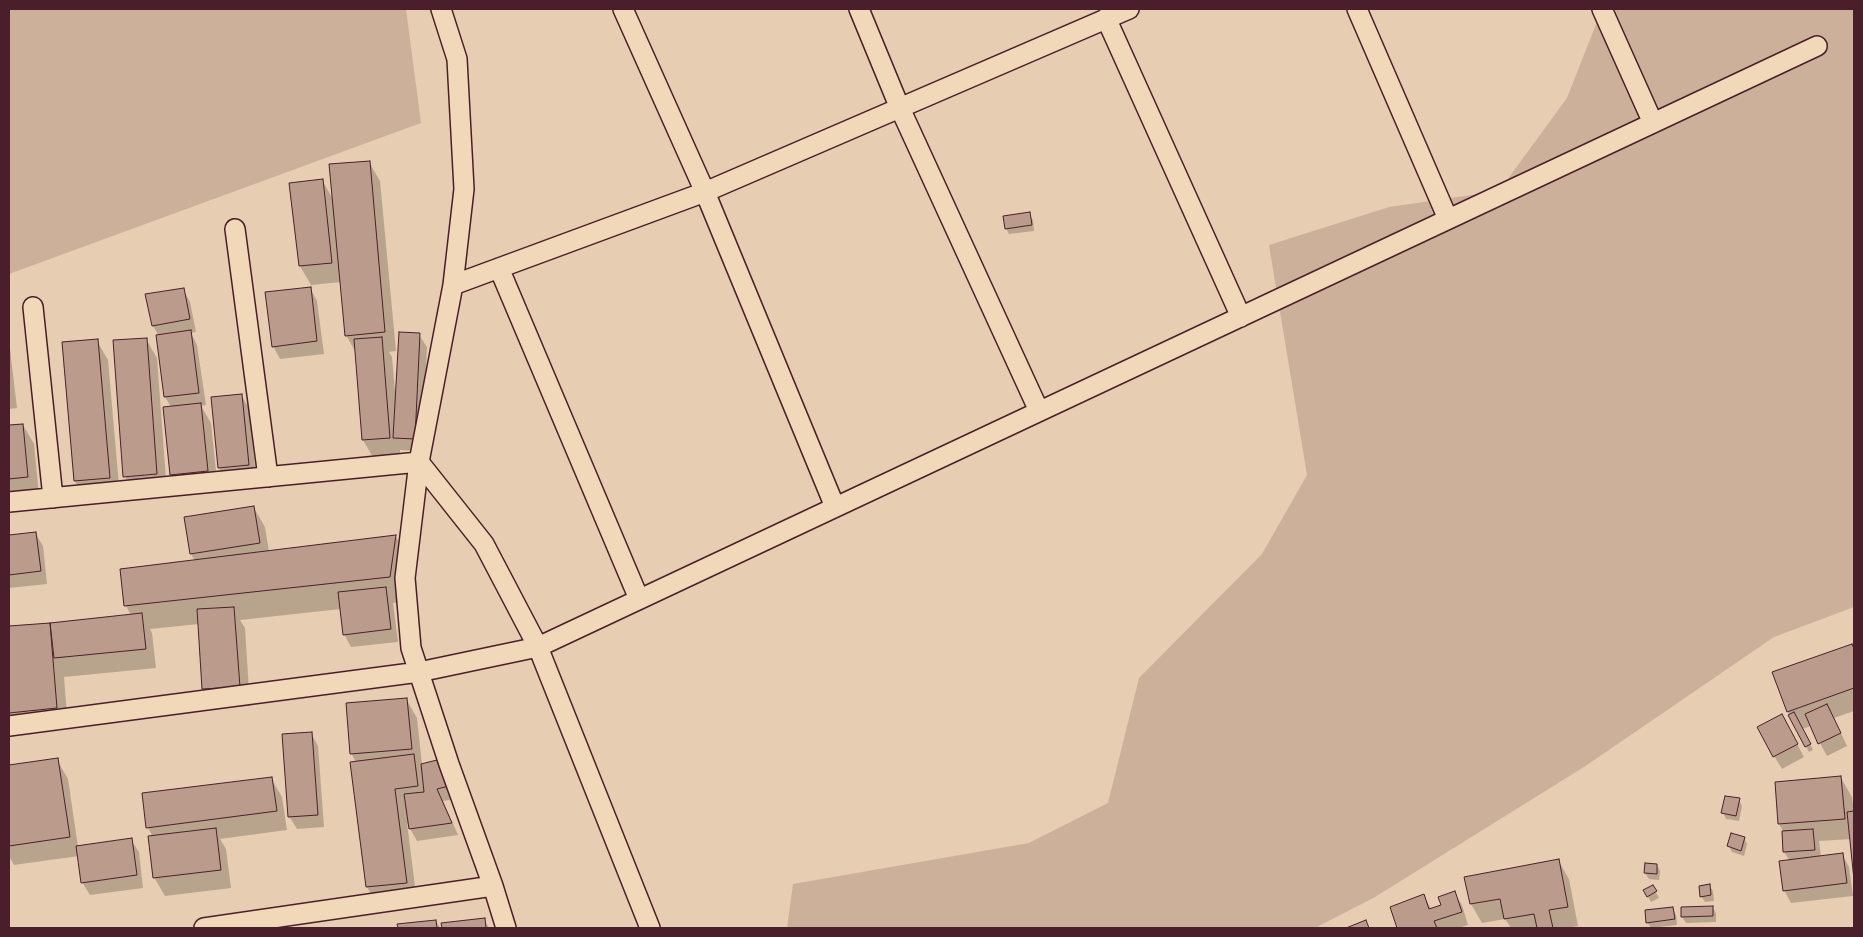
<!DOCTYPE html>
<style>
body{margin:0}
#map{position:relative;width:1863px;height:937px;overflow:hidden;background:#e7cdb1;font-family:"Gochi Hand",sans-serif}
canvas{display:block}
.frame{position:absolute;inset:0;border:10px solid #4a1f2b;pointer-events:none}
</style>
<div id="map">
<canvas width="1863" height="937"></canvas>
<div class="frame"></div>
</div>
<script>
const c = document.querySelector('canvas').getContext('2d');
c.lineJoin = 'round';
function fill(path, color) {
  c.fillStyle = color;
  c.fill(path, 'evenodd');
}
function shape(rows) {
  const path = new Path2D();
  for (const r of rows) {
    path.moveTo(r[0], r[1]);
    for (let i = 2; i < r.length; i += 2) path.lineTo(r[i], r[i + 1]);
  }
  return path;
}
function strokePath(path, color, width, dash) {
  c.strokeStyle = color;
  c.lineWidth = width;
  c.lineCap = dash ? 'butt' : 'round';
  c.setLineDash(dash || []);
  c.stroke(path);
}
const green = shape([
 [9,9,406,9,421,123,9,274],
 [1602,9,1854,9,1854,607,1774,637,1584,767,1375,897,1315,928,787,928,793,884,1029,843,1108,803,1139,678,1262,554,1307,475,1269,245,1389,207,1499,191,1567,98]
]);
const shadow = shape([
 [369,162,380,181,396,351,389,352,392,357,395,391,397,391,419,335,427,347,422,451,400,450,400,457,374,459,363,440,356,353,346,335,341,282,311,285,300,266,322,180,334,201],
 [1029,214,1033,220,1034,231,1009,234,1006,228],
 [310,288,317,301,324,354,280,359,273,346],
 [183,289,190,302,196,332,191,333,197,345,206,405,201,406,211,423,218,490,183,494,172,475,171,407,165,397,159,336,153,326,147,295],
 [146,339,157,358,167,493,136,496,125,476],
 [9,341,17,408,9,409],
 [97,341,108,360,120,497,86,500,75,481],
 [241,395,249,408,256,478,226,480,219,468],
 [23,425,34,444,39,496,9,499,9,426],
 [254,508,265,527,269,552,396,537,410,561,403,602,393,603,398,642,351,647,344,634,341,609,240,620,245,628,250,706,214,708,203,689,199,624,150,629,152,633,156,668,64,677,68,727,9,732,9,627,131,615,126,606,195,561,191,554],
 [35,533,43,546,47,584,9,588,9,536],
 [1852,646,1854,650,1854,711,1834,718,1847,746,1827,756,1811,726,1802,729,1813,750,1809,752,1788,712],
 [406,699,417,718,422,765,440,760,455,799,443,801,458,835,417,841,407,823,417,902,378,906,367,887,351,763,356,762,351,753],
 [1789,729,1804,757,1782,769,1774,756],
 [311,733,318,746,324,827,297,829,289,816],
 [57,760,68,779,78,847,131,840,139,852,143,888,90,895,82,882,79,856,14,865,9,856,9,767],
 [271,778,282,797,287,830,220,839,226,849,231,888,165,896,154,877,153,837,148,828],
 [1841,778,1852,797,1854,813,1854,868,1851,839,1819,841,1821,857,1842,854,1849,867,1853,896,1791,903,1784,890,1790,861,1784,852,1783,831,1779,824,1776,783],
 [1739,800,1742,806,1739,821,1726,819,1723,812],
 [1744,838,1747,844,1744,856,1732,852,1729,846],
 [1558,860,1569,879,1578,926,1566,928,1511,928,1505,919,1482,923,1471,904,1466,878],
 [1657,865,1660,871,1659,880,1649,879,1645,873],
 [1709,885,1713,891,1714,901,1705,902,1701,896],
 [1652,886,1659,898,1651,902,1645,891],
 [1454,893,1462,905,1468,925,1458,928,1399,928,1391,907,1424,896,1431,909,1442,905],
 [1712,907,1716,913,1716,922,1686,923,1682,917],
 [1672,908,1676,915,1677,925,1651,928,1647,922],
 [484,919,489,928,443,928,443,924],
 [436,921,440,928,399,928,399,926]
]);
const building = shape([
 [370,161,385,332,345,336,329,164,370,161],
 [323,179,332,263,299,266,289,183,323,179],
 [1030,212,1032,225,1005,229,1003,216,1030,212],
 [311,287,317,341,272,347,265,292,311,287],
 [184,288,190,319,152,326,145,294,184,288],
 [191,330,199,393,164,397,156,335,191,330],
 [399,332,420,333,415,439,393,438,399,332],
 [382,337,390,438,362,440,354,339,382,337],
 [147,338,157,474,123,477,113,340,147,338],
 [98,339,110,478,74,481,62,342,98,339],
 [242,394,249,465,218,468,211,397,242,394],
 [201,403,208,471,170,475,163,407,201,403],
 [23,424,28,477,9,479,9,425,23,424],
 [254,506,260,543,190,554,184,517,254,506],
 [36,532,41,571,9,575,9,535,36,532],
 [396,535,390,577,124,606,120,569,396,535],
 [386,587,391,629,343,635,338,592,386,587],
 [234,607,240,687,202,689,197,609,234,607],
 [142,613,146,649,54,658,50,623,142,613],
 [50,623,57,708,9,713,9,626,50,623],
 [1852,644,1854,649,1854,688,1787,712,1772,672,1852,644],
 [407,698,412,749,350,754,346,703,407,698],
 [1827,704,1841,733,1818,744,1805,714,1827,704],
 [1794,712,1811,744,1805,747,1788,715,1794,712],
 [1782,714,1798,744,1773,757,1757,727,1782,714],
 [312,732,318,815,288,817,282,734,312,732],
 [414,754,418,786,395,789,407,883,366,887,350,762,414,754],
 [58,758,70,837,9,846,9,765,58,758],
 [441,759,449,786,437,789,452,823,409,829,404,794,424,792,421,764,441,759],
 [1841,776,1845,819,1778,824,1775,782,1841,776],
 [272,777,277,811,146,828,142,793,272,777],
 [1725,796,1740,798,1736,816,1721,813,1725,796],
 [1854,811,1854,880,1847,812,1854,811],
 [216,828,221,870,153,878,148,836,216,828],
 [1813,829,1815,850,1783,852,1782,831,1813,829],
 [1731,833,1745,837,1741,851,1727,846,1731,833],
 [132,838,137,875,81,883,76,846,132,838],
 [1843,853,1847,883,1783,891,1779,861,1843,853],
 [1559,859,1568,907,1549,910,1553,928,1537,928,1534,914,1504,919,1500,899,1470,904,1464,877,1559,859],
 [1645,863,1657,864,1657,874,1644,873,1645,863],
 [1710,884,1711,895,1700,897,1699,886,1710,884],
 [1653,885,1657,891,1647,897,1643,890,1653,885],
 [1455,891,1462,912,1434,921,1437,928,1397,928,1390,907,1424,894,1429,909,1441,905,1438,897,1455,891],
 [1713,906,1713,916,1681,917,1681,907,1713,906],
 [1673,907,1675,919,1646,923,1645,910,1673,907],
 [485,918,486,928,442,928,441,923,485,918],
 [436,920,437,928,398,928,397,924,436,920],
 [1366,920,1369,928,1346,928,1366,920]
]);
const minor = shape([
 [441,9,457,59,464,189,453,285,419,462,405,578,411,648,449,764,493,886,506,928],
 [623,9,705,192,835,507],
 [859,9,899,106,1039,411],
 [1357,9,1448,219],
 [1602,9,1653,123],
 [1106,18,1241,317],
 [235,229,268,477],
 [499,268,639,599],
 [453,285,705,192,1129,9],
 [33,307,53,498],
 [9,502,419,462,484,544,538,647,650,928],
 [9,726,419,672,538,647,1817,46],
 [204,928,493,886]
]);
fill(green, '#cdb09a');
fill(shadow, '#0003');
fill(building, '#bb9c8c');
strokePath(building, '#4a1f2b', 1);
strokePath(minor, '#4a1f2b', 22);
strokePath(minor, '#f1d8b9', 19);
</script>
